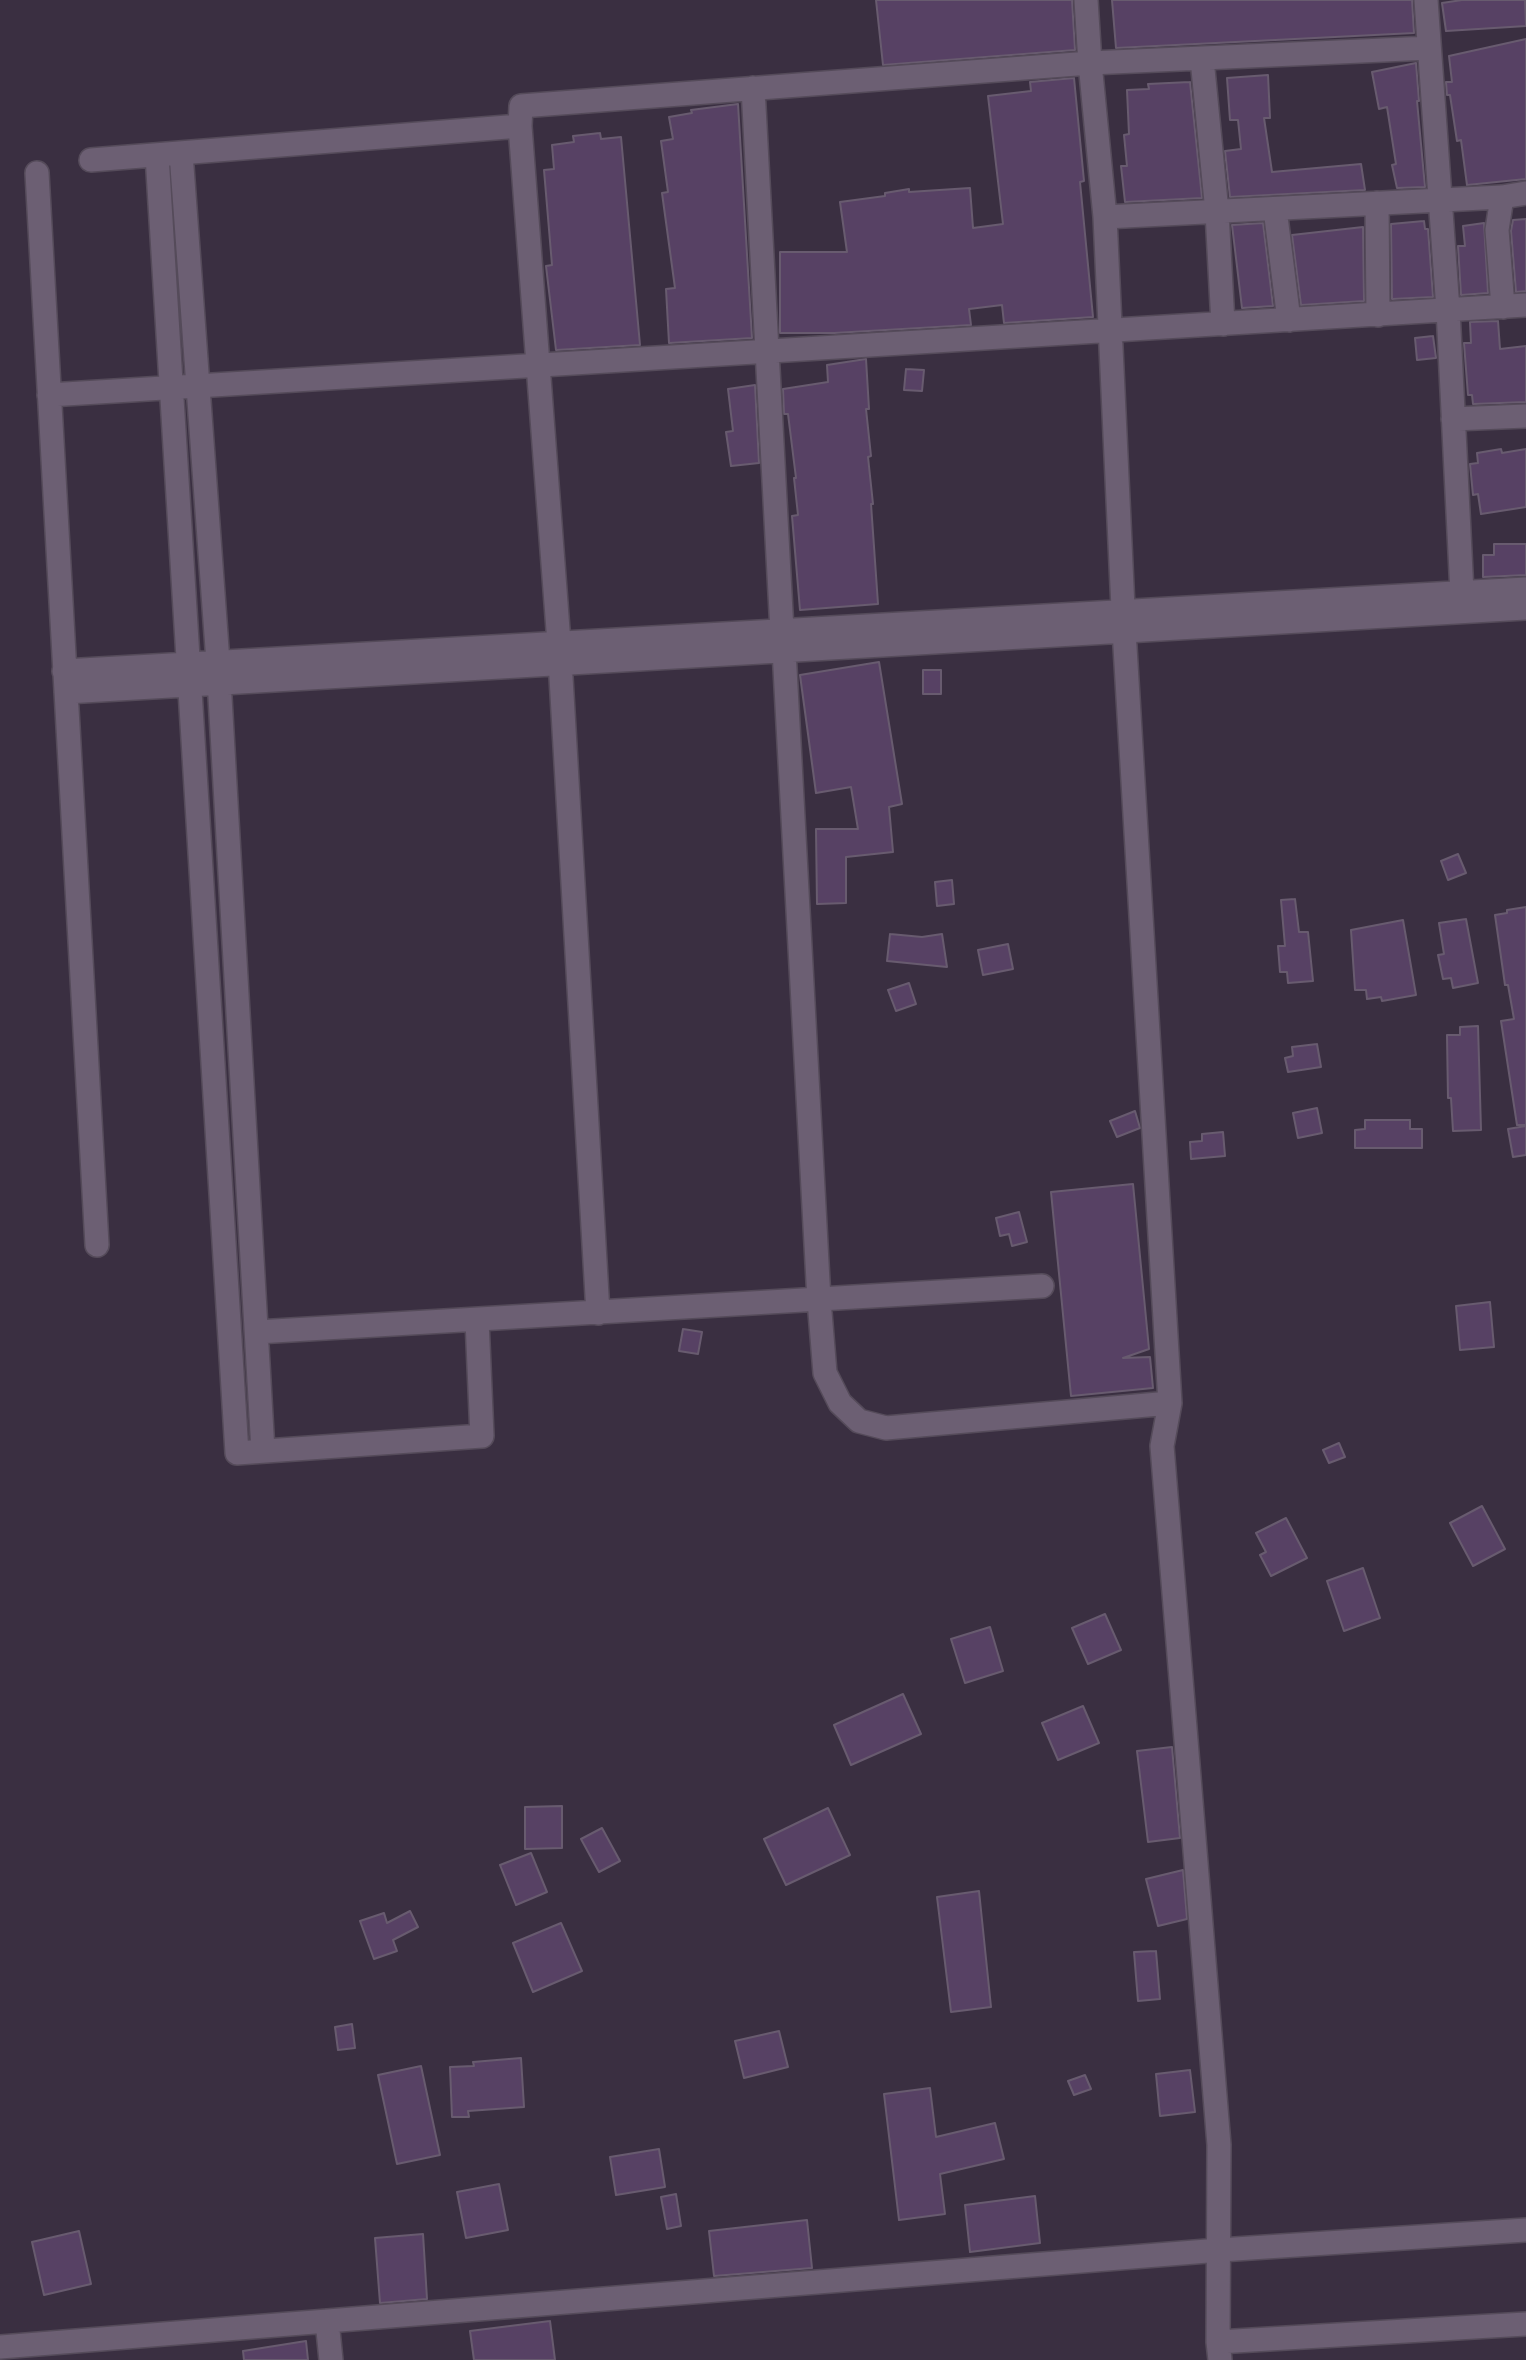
<!DOCTYPE html>
<style>
body{margin:0}
canvas{display:block;background:#3a2f41}
</style>
<canvas width="1526" height="2360"></canvas>
<script>
const c = document.querySelector('canvas').getContext('2d');
c.lineJoin = 'round';
function fill(path, color) {
  c.fillStyle = color;
  c.fill(path, 'evenodd');
}
function shape(rows) {
  const path = new Path2D();
  for (const r of rows) {
    path.moveTo(r[0], r[1]);
    for (let i = 2; i < r.length; i += 2) path.lineTo(r[i], r[i + 1]);
  }
  return path;
}
function strokePath(path, color, width, dash) {
  c.strokeStyle = color;
  c.lineWidth = width;
  c.lineCap = dash ? 'butt' : 'round';
  c.setLineDash(dash || []);
  c.stroke(path);
}
const building = shape([
 [876,0,1072,0,1075,50,883,65,876,0],
 [1112,0,1412,0,1414,33,1116,48,1112,0],
 [1462,0,1525,0,1526,26,1446,31,1442,3,1462,0],
 [1526,39,1526,179,1467,185,1461,140,1457,141,1450,95,1447,95,1446,82,1452,82,1449,56,1526,39],
 [1416,63,1419,101,1417,101,1425,187,1397,188,1392,165,1396,164,1387,107,1379,109,1372,72,1416,63],
 [1268,75,1270,118,1264,118,1272,172,1361,164,1365,190,1230,197,1225,151,1241,149,1238,120,1230,120,1227,78,1268,75],
 [1074,78,1084,181,1080,182,1093,317,1004,323,1002,305,969,309,971,325,834,333,780,333,780,252,847,252,840,202,885,196,885,193,909,189,909,192,970,188,973,228,1003,224,988,96,1031,91,1030,82,1074,78],
 [1190,82,1202,198,1125,202,1121,166,1127,166,1124,135,1129,134,1127,90,1149,89,1148,84,1190,82],
 [738,104,752,338,669,343,666,289,675,288,662,193,668,192,661,141,673,139,669,117,692,113,691,110,738,104],
 [600,133,601,139,621,137,640,345,556,350,546,266,552,265,544,170,554,169,552,145,574,142,573,136,600,133],
 [1526,219,1526,291,1516,292,1511,231,1513,220,1526,219],
 [1424,221,1425,229,1428,229,1433,297,1392,299,1391,224,1424,221],
 [1263,223,1273,306,1242,308,1232,225,1263,223],
 [1484,223,1488,293,1461,295,1458,246,1465,246,1463,226,1484,223],
 [1363,227,1364,301,1301,305,1292,235,1363,227],
 [1498,321,1500,349,1526,346,1526,402,1473,404,1472,395,1468,395,1464,343,1471,343,1470,322,1498,321],
 [1433,336,1436,358,1417,360,1415,338,1433,336],
 [866,359,869,409,866,409,871,456,868,457,873,504,871,504,878,604,800,610,792,516,798,515,794,478,796,478,788,414,784,414,783,389,828,382,827,365,866,359],
 [906,369,924,370,922,391,904,390,906,369],
 [755,385,759,463,731,466,726,432,733,431,728,389,755,385],
 [1501,449,1502,453,1526,449,1526,507,1481,514,1478,494,1473,495,1470,464,1478,463,1477,453,1501,449],
 [1494,544,1526,544,1526,575,1483,577,1483,555,1494,555,1494,544],
 [879,662,902,804,889,807,893,852,846,857,846,903,817,904,816,829,858,829,851,787,816,793,800,675,879,662],
 [923,670,941,670,941,694,923,694,923,670],
 [1458,854,1466,873,1448,880,1441,861,1458,854],
 [952,880,954,904,937,906,935,882,952,880],
 [1295,899,1299,932,1308,932,1313,981,1288,983,1287,972,1280,972,1278,946,1285,946,1281,900,1295,899],
 [1526,907,1526,1125,1517,1125,1501,1021,1514,1019,1508,985,1505,985,1495,915,1507,913,1507,910,1526,907],
 [1466,919,1478,983,1453,988,1451,978,1443,979,1438,955,1444,954,1439,923,1466,919],
 [1403,920,1416,995,1382,1001,1381,997,1367,999,1366,990,1355,990,1351,930,1403,920],
 [890,934,922,937,942,934,947,967,887,961,890,934],
 [1008,944,1013,969,983,975,978,950,1008,944],
 [909,983,916,1004,896,1011,888,990,909,983],
 [1478,1026,1481,1130,1453,1131,1451,1098,1448,1098,1447,1035,1460,1035,1460,1027,1478,1026],
 [1317,1044,1321,1067,1288,1072,1285,1058,1293,1056,1292,1047,1317,1044],
 [1317,1108,1322,1133,1298,1138,1293,1113,1317,1108],
 [1135,1111,1140,1128,1117,1137,1110,1121,1135,1111],
 [1365,1120,1410,1120,1410,1129,1422,1129,1422,1148,1355,1148,1355,1130,1365,1129,1365,1120],
 [1526,1126,1526,1155,1513,1157,1508,1129,1526,1126],
 [1223,1132,1225,1156,1191,1159,1190,1142,1202,1141,1202,1134,1223,1132],
 [1133,1184,1149,1349,1123,1358,1150,1357,1153,1388,1071,1396,1051,1192,1133,1184],
 [1019,1212,1027,1242,1012,1246,1009,1234,1000,1236,996,1218,1019,1212],
 [1490,1302,1494,1347,1460,1350,1456,1306,1490,1302],
 [683,1329,702,1332,698,1354,679,1351,683,1329],
 [1339,1443,1345,1457,1329,1463,1323,1450,1339,1443],
 [1482,1506,1505,1549,1473,1566,1450,1523,1482,1506],
 [1286,1518,1307,1558,1271,1576,1260,1555,1266,1552,1256,1533,1286,1518],
 [1363,1568,1380,1618,1344,1631,1327,1581,1363,1568],
 [1105,1614,1121,1650,1088,1664,1072,1628,1105,1614],
 [990,1627,1003,1671,965,1683,951,1639,990,1627],
 [903,1694,921,1734,851,1765,834,1725,903,1694],
 [1083,1706,1099,1743,1058,1760,1042,1723,1083,1706],
 [1172,1747,1180,1838,1148,1842,1137,1751,1172,1747],
 [562,1806,562,1848,525,1849,525,1807,562,1806],
 [828,1808,850,1855,786,1885,764,1839,828,1808],
 [602,1828,620,1861,599,1872,581,1839,602,1828],
 [531,1853,547,1892,516,1905,500,1865,531,1853],
 [1183,1870,1187,1919,1158,1926,1146,1879,1183,1870],
 [979,1891,991,2007,951,2012,937,1897,979,1891],
 [410,1911,418,1927,393,1940,397,1951,374,1959,360,1921,384,1913,387,1923,410,1911],
 [561,1923,582,1971,533,1992,513,1943,561,1923],
 [1156,1951,1160,1999,1138,2001,1134,1952,1156,1951],
 [352,2024,355,2048,338,2050,335,2027,352,2024],
 [779,2031,788,2067,744,2078,735,2041,779,2031],
 [521,2058,524,2107,468,2111,469,2117,452,2117,450,2067,474,2066,473,2062,521,2058],
 [421,2066,440,2155,397,2164,378,2075,421,2066],
 [1190,2070,1195,2112,1160,2116,1156,2074,1190,2070],
 [1085,2075,1091,2089,1074,2095,1068,2081,1085,2075],
 [930,2088,936,2137,995,2123,1004,2159,940,2174,945,2214,899,2220,884,2094,930,2088],
 [659,2149,665,2187,616,2195,610,2157,659,2149],
 [499,2184,508,2230,466,2238,457,2192,499,2184],
 [676,2194,681,2226,667,2229,661,2197,676,2194],
 [1035,2196,1040,2243,970,2252,965,2205,1035,2196],
 [807,2220,812,2268,714,2276,709,2231,807,2220],
 [79,2231,91,2284,44,2295,32,2242,79,2231],
 [423,2234,427,2299,380,2303,375,2238,423,2234],
 [550,2321,555,2360,474,2360,470,2331,550,2321],
 [306,2341,308,2360,244,2360,243,2351,306,2341]
]);
const minor = shape([
 [1086,0,1090,63,1105,217,1124,630,1170,1403,1162,1446,1219,2145,1218,2342],
 [1426,0,1448,310,1462,593],
 [1202,59,1217,212,1223,324],
 [753,88,782,631],
 [181,153,218,662,263,1451],
 [157,155,237,1453,482,1436,477,1320],
 [91,160,520,126],
 [37,173,97,1245],
 [1502,197,1497,230,1503,307],
 [1377,203,1378,315],
 [1275,209,1289,320],
 [1105,217,1502,197,1526,193],
 [49,395,1526,305],
 [1453,419,1526,416],
 [784,650,819,1300,825,1373,840,1403,859,1421,886,1428,1170,1403],
 [64,671,1526,589],
 [66,692,1526,608],
 [598,1313,559,643,520,126,521,106,1090,63,1429,48],
 [257,1332,1042,1286],
 [327,2321,331,2360],
 [0,2347,1220,2250,1526,2230],
 [1220,2360,1218,2342,1526,2324]
]);
fill(building, '#574164');
strokePath(building, '#685b6f', 2);
strokePath(minor, '#554b5a', 26);
strokePath(minor, '#6c5f73', 23);
</script>
